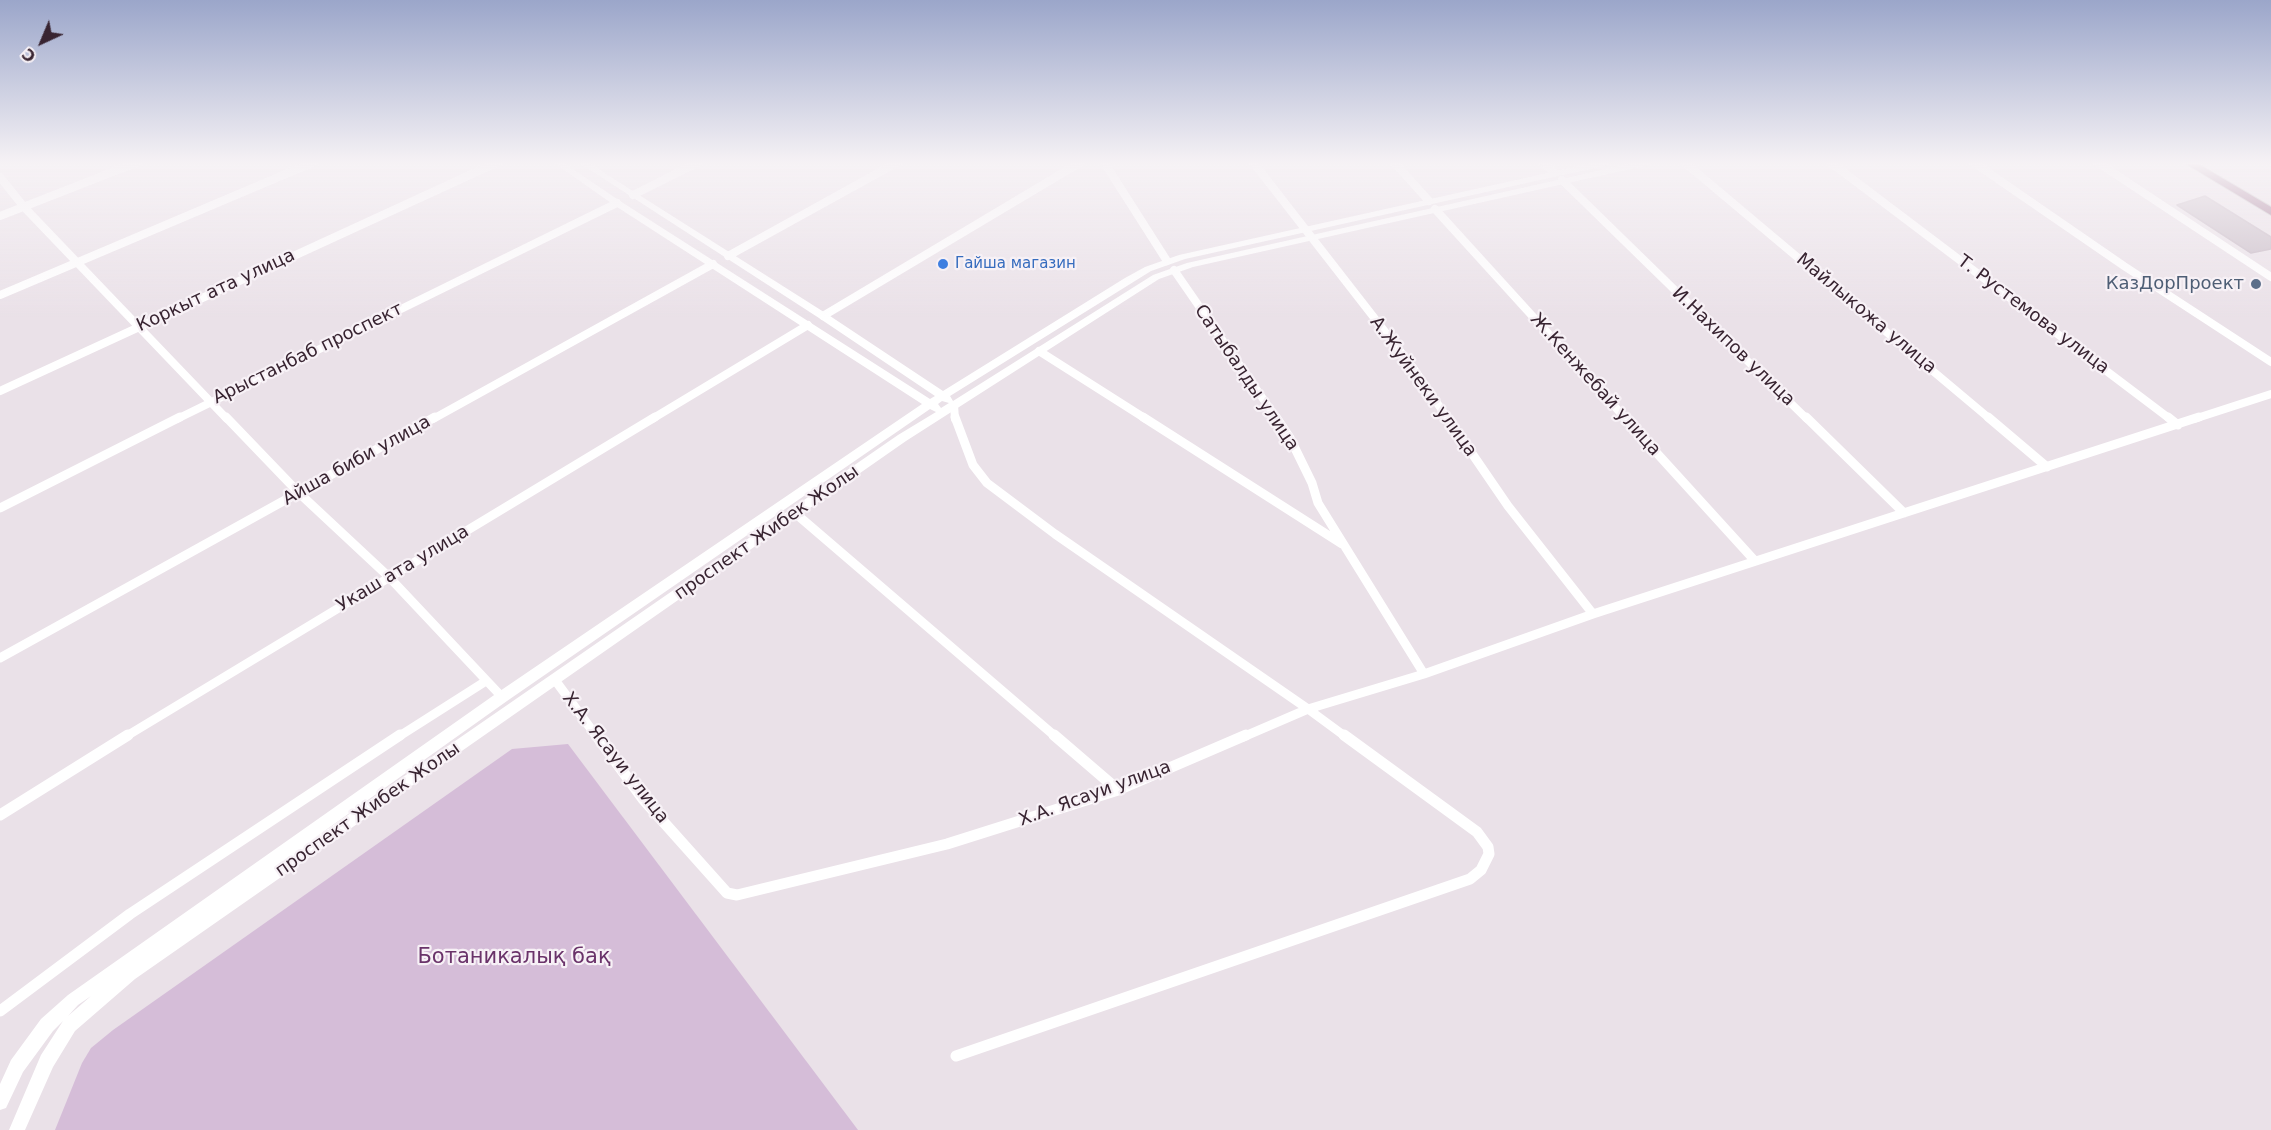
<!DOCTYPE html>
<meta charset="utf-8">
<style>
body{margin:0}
#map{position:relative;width:2271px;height:1130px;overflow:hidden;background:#eae1e8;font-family:"DejaVu Sans",sans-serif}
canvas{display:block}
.north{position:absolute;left:12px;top:12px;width:60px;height:60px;-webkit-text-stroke:4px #f7f1f6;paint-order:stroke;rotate:224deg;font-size:16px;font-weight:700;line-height:24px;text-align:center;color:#382431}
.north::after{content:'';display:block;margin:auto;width:21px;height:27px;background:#382431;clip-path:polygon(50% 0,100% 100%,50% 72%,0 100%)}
</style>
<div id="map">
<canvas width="2271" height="1130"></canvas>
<div class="north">С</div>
</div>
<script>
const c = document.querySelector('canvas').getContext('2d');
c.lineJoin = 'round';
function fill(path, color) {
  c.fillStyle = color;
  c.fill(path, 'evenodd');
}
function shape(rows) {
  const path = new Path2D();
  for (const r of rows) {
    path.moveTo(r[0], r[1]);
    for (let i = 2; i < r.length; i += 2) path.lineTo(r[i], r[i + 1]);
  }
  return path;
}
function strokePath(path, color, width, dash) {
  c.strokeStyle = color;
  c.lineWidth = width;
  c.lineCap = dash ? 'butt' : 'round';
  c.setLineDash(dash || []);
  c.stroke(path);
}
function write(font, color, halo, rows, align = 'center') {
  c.font = font + ' "DejaVu Sans",sans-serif';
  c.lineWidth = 4.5;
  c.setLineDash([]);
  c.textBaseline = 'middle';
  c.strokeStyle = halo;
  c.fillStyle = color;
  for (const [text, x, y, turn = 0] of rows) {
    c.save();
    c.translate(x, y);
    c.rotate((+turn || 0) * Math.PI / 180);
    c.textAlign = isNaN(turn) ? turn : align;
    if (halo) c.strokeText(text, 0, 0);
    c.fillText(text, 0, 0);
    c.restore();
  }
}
const green = shape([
 [568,744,858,1130,55,1130,82,1063,91,1048,113,1030,512,749]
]);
const building = shape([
 [2205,196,2271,237,2271,249,2251,253,2177,205,2205,196]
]);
const minorFar2 = shape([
 [1104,162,1167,261],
 [1253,162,1414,369,1448,419],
 [1394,162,1429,201],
 [1543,162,1554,173],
 [1684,162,1990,419],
 [1830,162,2170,419],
 [1973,162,2124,266,2271,362],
 [2097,162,2271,277],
 [0,177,24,207,227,419],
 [1562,180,1807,419],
 [633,195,699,162],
 [1435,209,1626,419],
 [0,216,138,162],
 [728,256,898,162],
 [1174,270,1277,419],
 [0,295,314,162],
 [823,316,1081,162],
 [1039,351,1146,419],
 [0,391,498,162],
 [954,405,955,419],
 [177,419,617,203],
 [433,419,713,264],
 [652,419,808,325],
 [2194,419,2271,394]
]);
const minorFar1 = shape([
 [226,417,299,493,389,577,502,697],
 [955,417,973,465,987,483,1055,534,1308,709,1243,737],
 [1143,417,1342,544],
 [1276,417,1290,438,1312,483,1318,503,1424,674],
 [1447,417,1508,506,1593,614],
 [1624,417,1755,561],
 [1806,417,1904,513],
 [1988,417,2047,467],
 [2168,417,2178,425],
 [0,508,180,417],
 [795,513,1056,737],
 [0,658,435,417],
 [555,680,597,737],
 [1308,709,1424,674,1593,614,2199,417],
 [1308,709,1346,737],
 [125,737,655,417],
 [398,737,486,681]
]);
const minor = shape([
 [596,735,643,799,727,893,737,895,947,844,1118,790,1246,735],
 [1054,735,1118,790],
 [0,815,128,735],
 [0,1011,130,914,400,735],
 [956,1056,1470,879,1481,870,1489,854,1488,847,1477,832,1344,735]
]);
const tertiary = shape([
 [553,162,562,162,620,201,930,399,935,396,819,318,578,162,587,162,827,314,943,391,1125,278,1145,267,1179,255,1597,162,1611,162,1607,165,1185,259,1151,271,950,396,953,401,1153,275,1187,263,1638,162,1652,162,1648,165,1193,267,1159,279,906,441,135,979,75,1031,53,1067,25,1130,9,1130,41,1055,63,1021,53,1031,23,1072,6,1108,0,1110,0,1084,11,1060,41,1019,68,995,497,693,922,404,614,205,553,162],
 [942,401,949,403,941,408,938,404,942,401],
 [930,409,936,412,898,435,306,844,507,701,930,409],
 [91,996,68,1016,78,1005,91,996]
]);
const primary = shape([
 [2183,162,2195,162,2271,207,2271,215,2183,162]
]);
const markers = [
 [943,264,6,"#3f7fe0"],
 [2256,284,6,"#5c6f8a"]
];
const farShopnames = [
 ["Гайша магазин",955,264]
];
const serviceNames = [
 ["КазДорПроект",2244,284]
];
const streetNames = [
 ["Коркыт ата улица",216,291,-25],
 ["Майлыкожа улица",1866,314,40],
 ["Т. Рустемова улица",2033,315,37],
 ["И.Нахипов улица",1733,347,44],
 ["Арыстанбаб проспект",308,354,-26],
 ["Сатыбалды улица",1246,378,56],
 ["Ж.Кенжебай улица",1595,385,48],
 ["А.Жуйнеки улица",1423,387,54],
 ["Айша биби улица",357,461,-29],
 ["проспект Жибек Жолы",767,533,-35],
 ["Укаш ата улица",403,569,-31],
 ["Х.А. Ясауи улица",615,758,52],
 ["Х.А. Ясауи улица",1095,794,-20],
 ["проспект Жибек Жолы",368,810,-35]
];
const nearParknames = [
 ["Ботаникалық бақ",514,958]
];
fill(green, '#d5bdd8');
fill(building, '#c7bac5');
strokePath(building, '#c3b4c0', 1.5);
strokePath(primary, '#c3bdc1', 2);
strokePath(minorFar2, '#fff', 8);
strokePath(minorFar1, '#fff', 9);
strokePath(minor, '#fff', 11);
fill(tertiary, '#fff');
fill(primary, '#9a6b8a');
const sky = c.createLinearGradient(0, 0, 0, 320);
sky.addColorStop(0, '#9ba6ca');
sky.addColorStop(0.51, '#f6f2f5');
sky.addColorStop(1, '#f6f2f500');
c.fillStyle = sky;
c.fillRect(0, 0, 2271, 320);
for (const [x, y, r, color] of markers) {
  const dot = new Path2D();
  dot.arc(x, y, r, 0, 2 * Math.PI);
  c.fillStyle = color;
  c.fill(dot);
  strokePath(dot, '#f7f1f6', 2);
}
write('15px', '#366cbe', '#f7f1f6', farShopnames, 'left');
write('18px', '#4e5e75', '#f7f1f6', serviceNames, 'right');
write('18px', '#382431', '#f7f1f6', streetNames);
write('21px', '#6a336a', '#f7f1f6', nearParknames);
</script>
